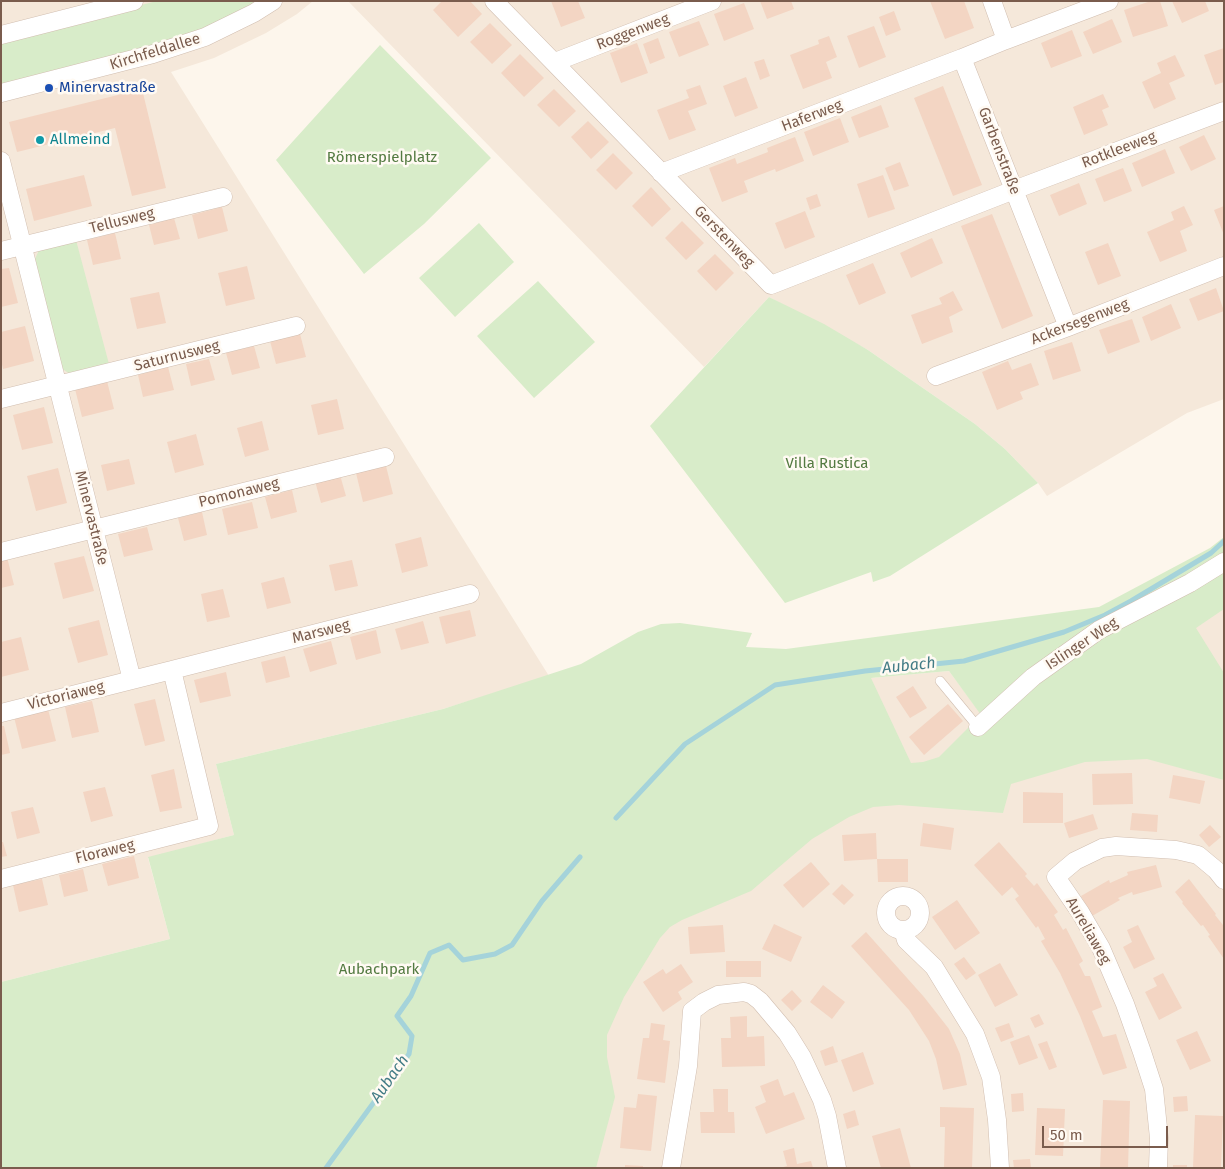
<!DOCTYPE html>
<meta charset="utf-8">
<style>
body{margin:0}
#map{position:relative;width:1225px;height:1169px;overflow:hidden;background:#fdf6ec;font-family:"Fira Sans",sans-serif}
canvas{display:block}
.frame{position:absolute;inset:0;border:2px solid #7a5c4d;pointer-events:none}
.scale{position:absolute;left:1042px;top:1126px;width:126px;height:22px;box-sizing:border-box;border:2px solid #7a5c4d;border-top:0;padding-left:6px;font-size:15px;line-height:18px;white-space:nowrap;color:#7a5c4d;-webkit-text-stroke:4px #fffaf3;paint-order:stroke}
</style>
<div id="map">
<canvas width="1225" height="1169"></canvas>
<div class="frame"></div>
<div class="scale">50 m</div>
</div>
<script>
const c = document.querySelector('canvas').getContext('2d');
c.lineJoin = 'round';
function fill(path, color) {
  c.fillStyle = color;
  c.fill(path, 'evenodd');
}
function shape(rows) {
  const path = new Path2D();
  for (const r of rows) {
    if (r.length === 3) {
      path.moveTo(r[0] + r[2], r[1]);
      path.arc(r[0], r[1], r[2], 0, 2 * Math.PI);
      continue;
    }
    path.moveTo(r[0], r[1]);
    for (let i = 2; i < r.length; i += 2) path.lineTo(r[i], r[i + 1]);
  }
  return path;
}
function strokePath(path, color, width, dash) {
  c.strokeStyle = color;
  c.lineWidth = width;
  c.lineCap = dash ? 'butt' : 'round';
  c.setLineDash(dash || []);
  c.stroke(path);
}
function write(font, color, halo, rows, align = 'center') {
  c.font = font + ' "Fira Sans",sans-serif';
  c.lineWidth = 5;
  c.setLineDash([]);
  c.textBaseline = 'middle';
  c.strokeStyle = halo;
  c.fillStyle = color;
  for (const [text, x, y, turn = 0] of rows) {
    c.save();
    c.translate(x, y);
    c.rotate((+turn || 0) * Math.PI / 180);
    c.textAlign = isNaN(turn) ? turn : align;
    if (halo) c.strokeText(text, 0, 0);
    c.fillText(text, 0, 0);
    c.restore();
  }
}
const residential = shape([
 [1,1,313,1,297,14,266,33,214,58,171,72,549,676,443,709,216,764,234,835,148,858,170,939,1,982],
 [348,1,1224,1,1224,399,1187,413,1047,496,1038,483,1005,449,975,424,868,350,769,297,704,367],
 [1224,552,1224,1168,555,1168,567,1032,871,678,949,671,981,714]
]);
const green = shape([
 [157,1,260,1,212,26,171,41,5,84,1,83,1,40],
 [380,45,491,158,424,224,364,274,276,160],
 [479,223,514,262,455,317,419,278],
 [76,240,109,364,70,374,61,368,35,259,39,250],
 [538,281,595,342,534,398,477,336],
 [769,297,824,324,868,350,975,424,1005,449,1038,483,890,576,873,582,871,572,785,603,650,426],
 [1224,537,1224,609,1196,628,1224,673,1224,780,1147,759,1085,762,1011,784,1003,813,899,805,873,807,849,817,812,839,751,891,682,920,670,927,660,938,624,997,607,1035,607,1057,615,1097,596,1168,1,1168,1,982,170,939,148,857,234,835,216,764,443,709,581,664,638,632,661,624,680,623,752,633,746,647,786,649,1099,607,1210,548],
 [949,671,981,715,939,757,923,762,911,763,871,678]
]);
const stream = shape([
 [616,818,685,744,775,685,865,671,964,661,1064,632,1105,615,1131,601,1211,553,1224,541],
 [326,1168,409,1054,412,1036,397,1016,411,996,430,953,449,945,463,960,495,954,512,945,542,901,580,857]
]);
const building = shape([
 [442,1,470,1,482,14,458,37,433,10],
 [551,1,578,1,585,18,561,27],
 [760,1,791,1,794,9,767,19],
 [930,1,964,1,974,28,945,39],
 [1151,1,1160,1,1168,26,1133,37,1124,10],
 [1172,1,1205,1,1209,11,1182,23],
 [744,3,754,29,724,41,714,14],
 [894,11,901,30,886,36,879,17],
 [1112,19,1122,42,1093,54,1083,32],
 [699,21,709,45,679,57,669,32],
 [490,23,512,45,492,64,470,42],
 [874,26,886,57,859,68,847,36],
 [1072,30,1082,56,1051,68,1041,43],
 [829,36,837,57,826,62,832,78,803,89,790,55,819,44,818,40],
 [658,38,665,58,650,64,643,44],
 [637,43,648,73,621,83,610,53],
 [1224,48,1224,82,1215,85,1204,55],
 [520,54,544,78,524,97,501,73],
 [1175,55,1185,76,1169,83,1176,99,1154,109,1142,82,1161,73,1157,63],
 [764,59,770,76,760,80,754,62],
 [746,77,758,108,735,117,723,86],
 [700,85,707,104,688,111,696,130,669,140,657,110,689,98,686,90],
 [943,86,982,185,953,196,914,98],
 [142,89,166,188,132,196,115,128,17,152,9,122],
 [554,89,576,111,559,127,537,105],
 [1103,94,1109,107,1102,110,1108,125,1084,135,1073,107],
 [881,105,889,127,859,138,851,117],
 [840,118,849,142,813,156,804,132],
 [588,121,609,142,591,159,571,137],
 [1204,135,1216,159,1191,171,1179,147],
 [795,137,804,161,776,172,775,169,744,181,748,192,722,202,709,168,735,158,737,164,768,152,767,148],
 [1165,149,1175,173,1142,187,1132,163],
 [613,153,633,173,616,190,596,170],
 [900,162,909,186,894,191,885,168],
 [1123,168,1132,191,1104,202,1095,179],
 [84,175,92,206,34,221,26,189],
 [883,175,895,209,868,218,857,184],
 [1079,183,1087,204,1059,216,1050,195],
 [651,187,671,209,652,227,632,206],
 [817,194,821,206,810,210,806,198],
 [1184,206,1193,225,1180,231,1187,251,1160,262,1147,232,1174,220,1171,212],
 [1224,206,1224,235,1214,210],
 [222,207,228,231,198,239,192,215],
 [805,211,815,237,785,249,775,223],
 [992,214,1033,316,1002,329,961,226],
 [174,218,180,239,154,245,149,225],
 [682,221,704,243,686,260,665,238],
 [115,233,121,259,93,265,87,240],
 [932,238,943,263,911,278,900,253],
 [1108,243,1121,276,1098,285,1085,252],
 [715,254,734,273,716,291,697,271],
 [873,263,886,293,859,305,846,275],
 [247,266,255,299,226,306,218,273],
 [9,268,18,303,1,307,1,269],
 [1216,288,1224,311,1198,321,1189,299],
 [953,291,963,310,949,317,953,332,922,344,911,315,942,304,939,298],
 [159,292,166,323,137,329,130,298],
 [1171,304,1181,328,1151,341,1142,317],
 [1132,319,1140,342,1108,354,1099,330],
 [25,326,34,361,3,369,1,360,1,332],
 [300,334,306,357,276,364,270,341],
 [1072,342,1081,371,1053,380,1044,351],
 [254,346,260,368,232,375,226,353],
 [209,359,215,380,191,386,186,364],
 [1008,361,1012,370,1031,363,1039,385,1020,392,1023,399,997,410,982,372],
 [168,367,174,390,143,397,138,375],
 [107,381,114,409,82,417,75,389],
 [337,399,344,429,318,435,311,405],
 [44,407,53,443,22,450,13,415],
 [262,421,269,450,245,457,237,428],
 [196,434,204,465,175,473,167,442],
 [129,459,135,484,107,491,101,465],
 [386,466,393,494,363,502,356,473],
 [58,468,67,503,36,511,27,476],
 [340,475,346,496,321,503,315,481],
 [292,490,297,512,271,519,265,497],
 [252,502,258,528,228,535,222,509],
 [202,512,207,535,184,541,178,518],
 [147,527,153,550,124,557,118,534],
 [421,537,428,566,402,573,395,544],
 [84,556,94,591,63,599,54,563],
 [7,557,14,585,1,588,1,559],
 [352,560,358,586,335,591,329,565],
 [284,577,291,603,267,609,261,583],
 [223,589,230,617,207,622,201,594],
 [470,610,476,636,446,644,439,617],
 [99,620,108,655,78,663,68,628],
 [423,621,429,643,401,650,395,629],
 [376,630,381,653,356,660,350,637],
 [21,637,29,670,1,677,1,642],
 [331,641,337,664,310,672,303,649],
 [285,656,290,677,266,683,261,662],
 [226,672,231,696,200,703,194,680],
 [913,686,927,708,910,718,896,697],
 [155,699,165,741,145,746,134,704],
 [92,701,99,732,72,738,65,707],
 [948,704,963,721,924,755,909,737],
 [48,709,56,741,22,749,14,717],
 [1,726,4,726,10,753,1,755],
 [174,769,182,808,160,812,151,775],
 [1132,773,1133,804,1093,805,1092,774],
 [1173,775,1205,781,1200,804,1169,798],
 [105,787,113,816,91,822,83,792],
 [1023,792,1063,793,1063,823,1023,823],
 [33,807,40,833,17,839,11,812],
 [1132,813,1158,815,1157,832,1130,830],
 [1093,814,1098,829,1069,838,1064,823],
 [923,823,954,828,951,850,920,846],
 [1210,825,1221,837,1209,847,1199,835],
 [876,833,877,859,844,861,842,835],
 [1,842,3,842,7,856,1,857],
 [999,842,1027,874,1025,876,1034,886,1037,883,1058,912,1054,915,1063,930,1066,928,1083,961,1079,964,1085,976,1090,976,1102,1007,1092,1011,1103,1037,1116,1034,1127,1068,1103,1075,1080,1016,1060,973,1041,941,1045,939,1038,926,1036,928,1015,899,1019,896,1012,887,1002,896,974,865],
 [134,856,139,878,108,886,102,864],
 [877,859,908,859,908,882,878,882],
 [811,862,830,884,803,908,783,885],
 [1156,865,1162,887,1133,895,1132,892,1118,898,1120,900,1092,916,1081,896,1109,880,1110,883,1128,875,1127,872],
 [83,869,88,891,64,897,59,875],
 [42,879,48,905,19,912,13,885],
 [1189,879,1216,914,1215,915,1223,925,1224,925,1224,959,1208,936,1210,935,1203,925,1201,926,1182,903,1183,902,1175,892],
 [842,884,854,895,844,905,832,894],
 [957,900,980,933,955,950,932,917],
 [774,924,802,937,791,962,762,949],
 [723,925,725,952,690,954,688,927],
 [1138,925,1155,959,1134,969,1123,947,1132,942,1127,930],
 [866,932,924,997,949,1029,960,1054,967,1085,943,1090,936,1059,929,1041,909,1010,851,946],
 [964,957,976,973,966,980,954,964],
 [726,961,761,961,761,977,726,977],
 [1000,963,1018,995,995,1007,978,975],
 [681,964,693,982,678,992,682,999,663,1012,643,982,663,969,666,974],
 [1163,973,1182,1008,1159,1020,1145,992,1157,986,1153,978],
 [823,985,845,1002,832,1019,810,1002],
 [792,990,802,1001,792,1011,781,1000],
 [1039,1014,1044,1024,1035,1028,1030,1018],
 [747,1016,747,1037,764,1036,765,1066,722,1067,721,1038,731,1038,730,1017],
 [651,1023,665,1025,663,1040,670,1041,665,1083,637,1079,643,1038,649,1038],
 [1009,1023,1014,1037,1001,1042,995,1028],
 [1197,1031,1211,1061,1190,1070,1176,1040],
 [1029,1035,1038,1058,1019,1065,1010,1042],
 [1047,1041,1057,1067,1049,1070,1038,1044],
 [833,1046,838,1062,825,1066,820,1051],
 [863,1052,874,1084,853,1092,841,1060],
 [778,1079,784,1096,794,1092,805,1119,766,1134,755,1107,766,1102,760,1086],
 [713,1089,728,1089,728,1112,734,1112,735,1133,701,1133,700,1112,714,1112],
 [1023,1093,1024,1111,1012,1112,1011,1094],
 [638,1094,657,1096,651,1151,620,1148,624,1107,636,1108],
 [1187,1096,1188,1111,1174,1112,1173,1097],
 [1103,1100,1130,1101,1128,1168,1100,1168],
 [940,1107,974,1108,972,1168,944,1168,945,1127,940,1127],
 [1037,1108,1065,1109,1063,1156,1035,1155],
 [855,1110,859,1125,847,1129,843,1114],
 [1195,1115,1223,1116,1221,1168,1193,1168],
 [900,1128,911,1168,881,1168,872,1136],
 [794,1148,797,1164,811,1161,813,1168,780,1168,787,1166,783,1151],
 [1030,1159,1031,1168,1014,1168,1013,1160],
 [625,1165,643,1166,643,1168,625,1168],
 [1173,1165,1187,1165,1187,1168,1173,1168]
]);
const lane = shape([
 [940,681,978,727]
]);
const street = shape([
 [494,1,771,285,1014,190,1224,111],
 [992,1,1006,40,962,58,1068,327],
 [1,35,134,1],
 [1006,40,1109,1],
 [555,62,712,1],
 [1,93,153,54,205,37,254,13,273,1],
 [1,161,132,680,172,670,209,826,1,879],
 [661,173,962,58],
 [1,251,223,197],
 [936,376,1068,327,1224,266],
 [1,399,296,326],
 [1,552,385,457],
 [172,670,470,594],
 [1,713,132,680],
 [978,727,1033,677,1099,630,1190,583,1224,562],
 [903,913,17],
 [903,930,906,940,934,967,975,1034,991,1077,997,1120,1000,1168],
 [671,1168,688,1066,692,1011,704,1002,718,995,744,992,751,994,760,1001,787,1033,802,1057,822,1100,827,1116,837,1168],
 [1158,1168,1159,1138,1154,1089,1142,1052,1125,1004,1101,948,1080,912,1056,877,1075,861,1102,848,1116,846,1176,850,1198,855,1216,870,1224,880]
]);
const markers = [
 [49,88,5,"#1a4fb4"],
 [40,140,5,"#0f9aa8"]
];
const streetNames = [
 ["Roggenweg",633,32,-21],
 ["Kirchfeldallee",155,52,-17],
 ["Haferweg",812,116,-21],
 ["Rotkleeweg",1119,150,-21],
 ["Garbenstraße",999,151,69],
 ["Tellusweg",122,221,-14],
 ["Gerstenweg",724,237,46],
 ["Ackersegenweg",1080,322,-21],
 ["Saturnusweg",177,356,-14],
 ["Pomonaweg",239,493,-14],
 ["Minervastraße",91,518,76],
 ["Marsweg",321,632,-14],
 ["Islinger Weg",1082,644,-33],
 ["Victoriaweg",66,696,-14],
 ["Floraweg",105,852,-14],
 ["Aureliaweg",1088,931,60]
];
const transitNames = [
 ["Minervastraße",59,88]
];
const cultureNames = [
 ["Allmeind",50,140]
];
const parkNames = [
 ["Römerspielplatz",382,158],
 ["Villa Rustica",827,464],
 ["Aubachpark",379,970]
];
const waterNames = [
 ["Aubach",909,666,-6],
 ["Aubach",390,1079,-55]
];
fill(residential, '#f5e8da');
fill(green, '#d8ecc9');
strokePath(stream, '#a5d3da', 5);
fill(building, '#f3d5c3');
strokePath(lane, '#d1beb0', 10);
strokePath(street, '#d1beb0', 19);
strokePath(lane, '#fff', 9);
strokePath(street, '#fff', 18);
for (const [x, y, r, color] of markers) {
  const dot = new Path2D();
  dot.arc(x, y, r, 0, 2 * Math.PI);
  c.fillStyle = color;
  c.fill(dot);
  strokePath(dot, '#fffaf3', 2);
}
write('15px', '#7a5c4d', '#fffaf3', streetNames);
write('15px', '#164399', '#fffaf3', transitNames, 'left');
write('15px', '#0d838f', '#fffaf3', cultureNames, 'left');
write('15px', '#537a41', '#fffaf3', parkNames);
write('italic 16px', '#437c86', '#fffaf3', waterNames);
</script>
